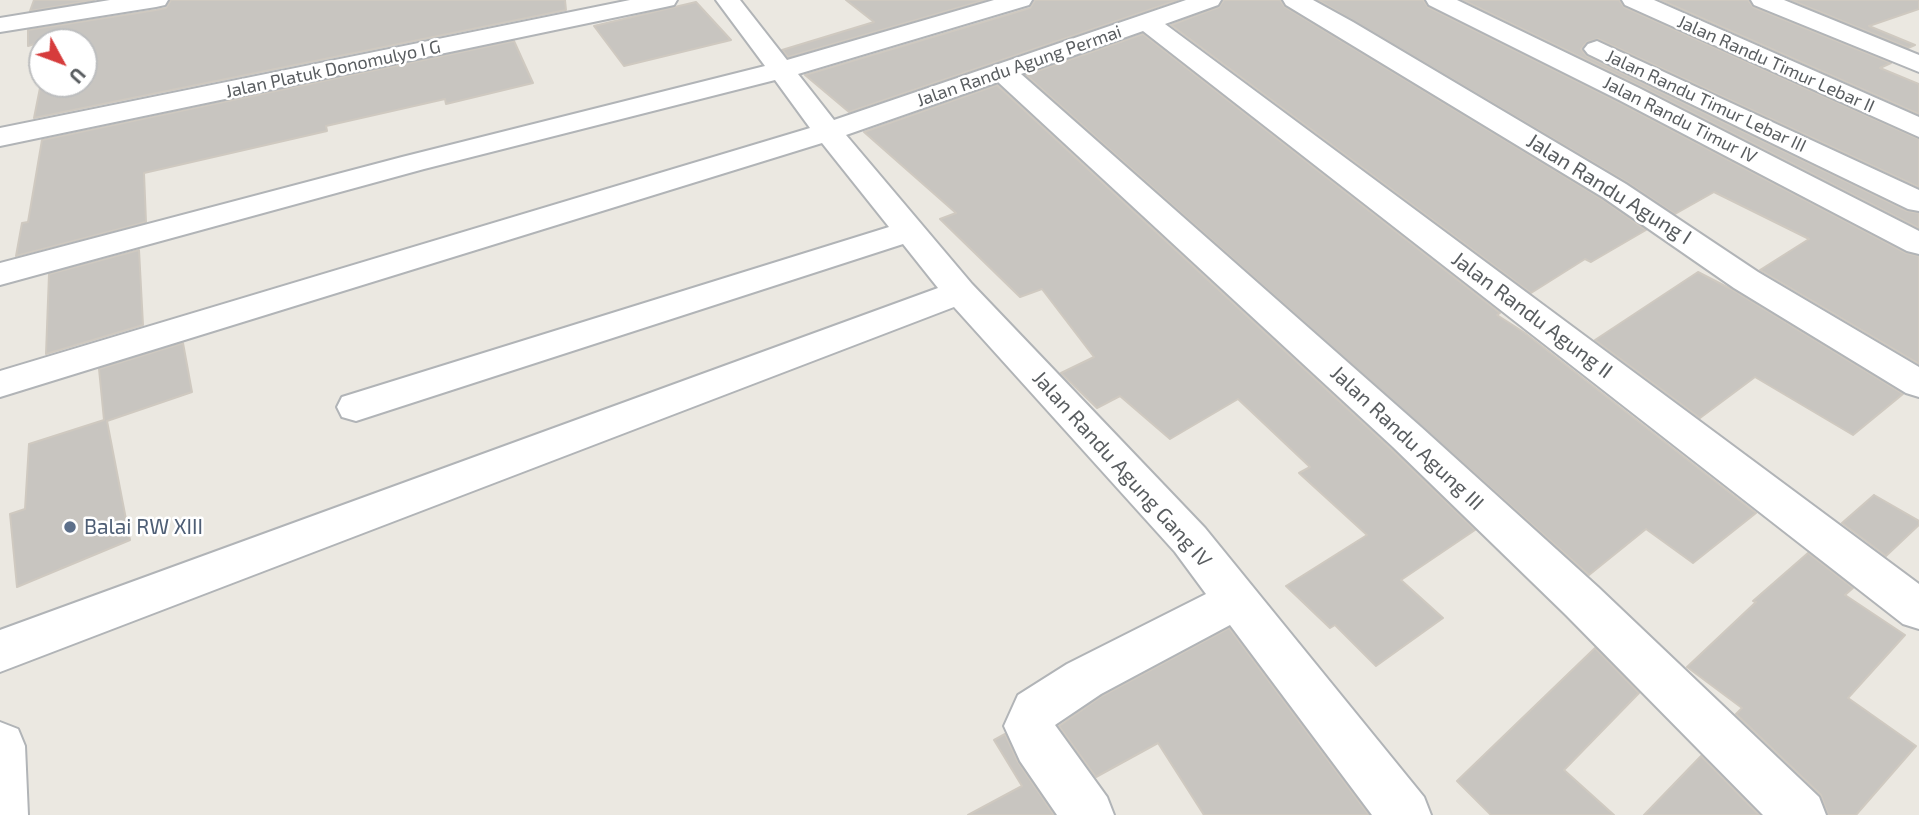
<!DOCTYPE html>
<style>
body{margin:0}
#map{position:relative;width:1919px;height:815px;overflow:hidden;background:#ebe8e1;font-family:"Exo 2",sans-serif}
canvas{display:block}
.north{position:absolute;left:28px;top:28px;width:70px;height:70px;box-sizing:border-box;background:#fff;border:2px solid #bdbebf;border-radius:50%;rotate:131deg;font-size:19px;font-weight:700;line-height:28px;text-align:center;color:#595d60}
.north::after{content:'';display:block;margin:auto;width:24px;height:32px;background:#d63c3c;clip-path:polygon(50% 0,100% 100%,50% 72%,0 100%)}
</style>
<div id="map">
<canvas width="1919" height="815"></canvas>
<div class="north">U</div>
</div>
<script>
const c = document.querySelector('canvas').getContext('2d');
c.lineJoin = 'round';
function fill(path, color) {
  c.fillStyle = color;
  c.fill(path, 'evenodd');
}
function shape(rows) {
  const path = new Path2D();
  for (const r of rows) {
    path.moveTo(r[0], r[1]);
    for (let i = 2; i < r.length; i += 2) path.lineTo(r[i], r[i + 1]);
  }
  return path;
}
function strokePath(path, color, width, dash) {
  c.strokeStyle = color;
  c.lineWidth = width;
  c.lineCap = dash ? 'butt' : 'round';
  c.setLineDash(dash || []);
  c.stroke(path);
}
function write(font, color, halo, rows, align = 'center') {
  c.font = font + ' "Exo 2",sans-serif';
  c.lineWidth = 5;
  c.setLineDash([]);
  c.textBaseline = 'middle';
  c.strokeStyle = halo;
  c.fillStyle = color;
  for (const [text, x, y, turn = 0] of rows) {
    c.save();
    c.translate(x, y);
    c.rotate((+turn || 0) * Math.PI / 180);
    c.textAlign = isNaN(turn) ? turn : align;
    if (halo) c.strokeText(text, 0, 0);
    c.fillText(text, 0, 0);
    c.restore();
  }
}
const building = shape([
 [34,0,94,0,30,11,34,0],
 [171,0,565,0,566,10,34,118,42,78,42,84,84,84,84,42,42,42,28,46,28,30,156,10,166,8,171,0],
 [846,0,985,0,788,57,782,50,874,22,846,0],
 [1035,0,1178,0,849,112,805,75,1030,8,1035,0],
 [1224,0,1280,0,1285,7,1603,200,1646,230,1591,262,1585,259,1531,293,1171,25,1219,7,1224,0],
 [1318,0,1423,0,1428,7,1618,102,1906,253,1919,256,1919,364,1760,270,1809,239,1714,192,1675,214,1627,182,1318,0],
 [1463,0,1619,0,1624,7,1919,139,1919,187,1598,39,1587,42,1581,49,1587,56,1907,211,1919,213,1919,228,1640,86,1463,0],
 [1661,0,1748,0,1753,7,1891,63,1880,68,1919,84,1919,114,1661,0],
 [1791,0,1919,0,1919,9,1869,26,1915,45,1908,48,1791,0],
 [696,2,731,40,624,66,594,26,696,2],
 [1143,34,1500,313,1497,315,1525,333,1756,513,1693,563,1646,529,1589,575,1026,75,1143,34],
 [514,41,533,83,446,104,445,99,326,126,327,131,144,173,146,222,16,256,22,223,28,222,42,140,514,41],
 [997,85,1391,449,1475,530,1401,580,1443,618,1376,666,1335,625,1330,628,1286,586,1367,535,1299,473,1310,467,1238,399,1170,439,1120,396,1097,408,1061,373,1094,357,1042,289,1020,297,940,219,956,213,864,132,997,85],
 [139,250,143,325,46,354,49,274,139,250],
 [1698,272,1731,289,1903,394,1853,435,1755,377,1700,418,1595,340,1698,272],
 [183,343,192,392,107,421,130,540,17,587,10,514,25,509,29,444,104,420,99,369,183,343],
 [1874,495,1919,521,1919,525,1886,556,1842,523,1874,495],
 [1808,553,1853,588,1845,595,1905,635,1848,698,1916,746,1856,815,1828,815,1821,795,1736,714,1742,708,1687,667,1756,602,1753,601,1808,553],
 [1229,628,1369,815,1204,815,1158,743,1096,777,1059,726,1102,696,1229,628],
 [1595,648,1639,693,1564,770,1614,815,1491,815,1457,781,1595,648],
 [1005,734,1018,762,1054,815,968,815,1022,786,994,740,1005,734],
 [1701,756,1759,815,1644,815,1701,756]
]);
const minor = shape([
 [110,0,168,0,165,5,156,7,0,32,0,18,110,0],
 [630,0,677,0,674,5,665,7,0,146,0,128,630,0],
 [716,0,740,0,787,60,994,0,1032,0,1029,5,798,74,834,120,1186,0,1221,0,1218,5,1165,24,1919,584,1919,629,1903,624,1143,31,1021,74,1421,427,1598,587,1819,797,1826,815,1763,815,1566,615,1393,447,998,82,846,135,972,284,1205,528,1424,797,1431,815,1372,815,1230,625,1101,694,1055,725,1107,797,1114,815,1057,815,1020,761,1004,726,1018,695,1067,664,1206,594,1175,552,954,307,0,672,0,630,938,288,903,244,356,421,342,417,337,407,342,397,889,227,822,143,0,397,0,371,810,128,775,80,424,169,0,285,0,263,402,157,765,66,716,0],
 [1283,0,1313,0,1353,22,1626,184,1758,272,1919,367,1919,397,1906,393,1734,288,1604,198,1286,5,1283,0],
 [1426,0,1457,0,1639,88,1919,231,1919,254,1907,251,1619,100,1429,5,1426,0],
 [1622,0,1654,0,1919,117,1919,137,1625,5,1622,0],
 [1751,0,1784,0,1919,55,1919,72,1754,5,1751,0],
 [1597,41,1919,190,1919,211,1908,209,1588,54,1584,49,1588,44,1597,41],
 [0,722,18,729,25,746,28,815,0,815,0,722]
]);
const markers = [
 [70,527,7,"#5c6f8a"]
];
const farStreetnames = [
 ["Jalan Randu Timur Lebar II",1776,64,24],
 ["Jalan Randu Agung Permai",1019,66,-19],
 ["Jalan Platuk Donomulyo I G",333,69,-12],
 ["Jalan Randu Timur Lebar III",1706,101,25],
 ["Jalan Randu Timur IV",1680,120,27]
];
const streetNames = [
 ["Jalan Randu Agung I",1609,189,32],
 ["Jalan Randu Agung II",1532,315,37],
 ["Jalan Randu Agung III",1407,438,43],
 ["Jalan Randu Agung Gang IV",1122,469,48]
];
const serviceNames = [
 ["Balai RW XIII",84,527]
];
fill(building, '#c8c5c0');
strokePath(building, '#cfc9c0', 2);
strokePath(minor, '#b1b4b7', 4);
fill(minor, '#fff');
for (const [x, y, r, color] of markers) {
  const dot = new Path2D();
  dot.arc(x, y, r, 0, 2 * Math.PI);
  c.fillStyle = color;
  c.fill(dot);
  strokePath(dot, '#fff', 2.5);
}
write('18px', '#595d60', '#fff', farStreetnames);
write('21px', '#595d60', '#fff', streetNames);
write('21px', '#4e5e75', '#fff', serviceNames, 'left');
</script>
